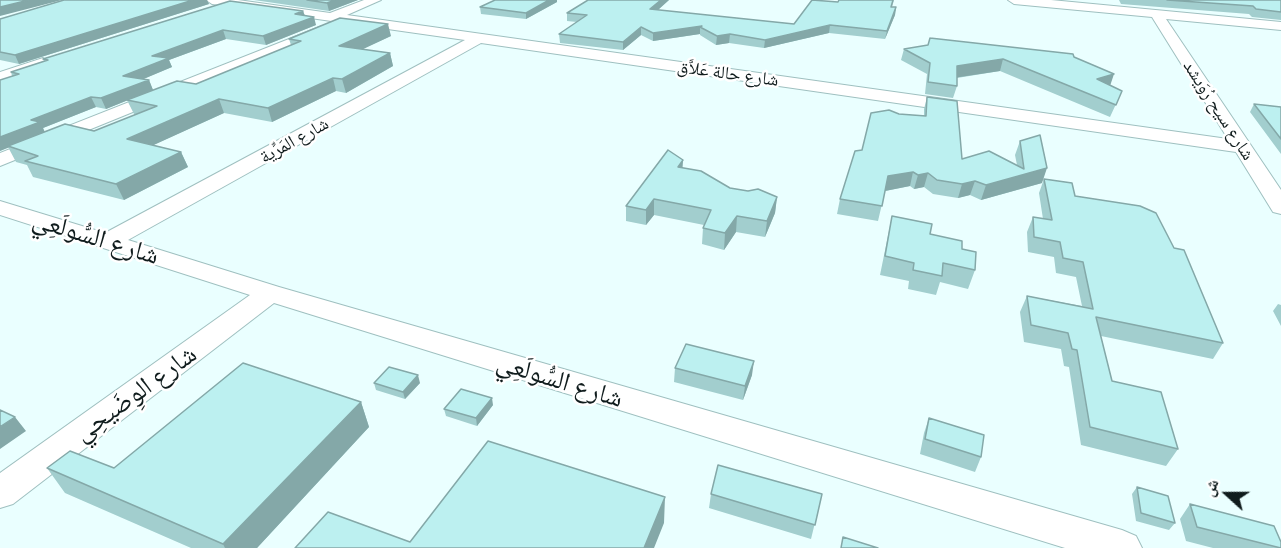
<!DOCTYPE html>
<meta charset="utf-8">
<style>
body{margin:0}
#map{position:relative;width:1281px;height:548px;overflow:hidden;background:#eaffff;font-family:Ubuntu,"Noto Naskh Arabic",sans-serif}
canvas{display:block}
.north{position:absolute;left:1197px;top:464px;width:60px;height:60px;-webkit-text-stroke:4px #fff;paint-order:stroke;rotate:291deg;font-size:16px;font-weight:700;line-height:24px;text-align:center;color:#101c1d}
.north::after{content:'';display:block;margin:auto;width:21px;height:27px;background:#101c1d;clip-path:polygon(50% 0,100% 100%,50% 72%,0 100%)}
</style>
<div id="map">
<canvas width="1281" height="548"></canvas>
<div class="north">ش</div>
</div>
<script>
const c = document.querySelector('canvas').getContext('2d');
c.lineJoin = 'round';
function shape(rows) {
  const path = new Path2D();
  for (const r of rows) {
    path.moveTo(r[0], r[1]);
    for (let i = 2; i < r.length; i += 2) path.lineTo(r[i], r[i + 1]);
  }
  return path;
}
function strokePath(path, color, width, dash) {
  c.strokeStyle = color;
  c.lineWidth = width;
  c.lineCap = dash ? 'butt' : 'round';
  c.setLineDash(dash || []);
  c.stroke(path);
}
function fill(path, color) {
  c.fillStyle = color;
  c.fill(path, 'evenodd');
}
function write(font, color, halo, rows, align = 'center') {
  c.font = font + ' Ubuntu,"Noto Naskh Arabic",sans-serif';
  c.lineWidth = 5;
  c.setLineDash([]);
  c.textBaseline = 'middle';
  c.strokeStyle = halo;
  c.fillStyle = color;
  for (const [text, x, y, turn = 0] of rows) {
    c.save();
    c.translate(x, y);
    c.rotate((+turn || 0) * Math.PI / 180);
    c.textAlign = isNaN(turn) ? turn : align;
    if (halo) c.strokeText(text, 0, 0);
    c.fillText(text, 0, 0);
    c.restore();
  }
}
const minor = shape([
 [206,0,238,0,330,13,364,0,381,0,347,15,1228,139,1152,17,1014,4,1008,0,1051,0,1281,22,1281,30,1166,19,1281,190,1281,214,1273,212,1236,152,481,43,128,240,279,287,1122,530,1136,536,1142,548,1065,548,274,303,13,504,0,508,0,473,250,295,0,215,0,201,105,233,465,40,212,4,206,0],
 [322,26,327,27,327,33,0,166,0,153,322,26],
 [43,58,51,63,48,66,0,82,0,72,43,58]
]);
const wall = shape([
 [64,0,207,0,209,4,19,64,0,60,0,19],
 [254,0,358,0,329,11],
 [495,0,557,0,557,2,526,19,481,14,480,7],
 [588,0,669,0,658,10,794,24,838,2,894,0,892,7,896,7,895,15,885,39,829,33,764,48,729,43,716,45,700,35,700,34,653,41,641,35,623,50,560,43,559,34,577,22,567,21,567,13],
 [1119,0,1281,0,1281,20,1252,17,1249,14,1121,4],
 [303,11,305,16,316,25,266,45,226,39,169,60,172,67,143,79,149,80,153,90,106,109,96,107,43,128,45,132,94,131,135,115,134,114,127,100,196,84,291,45,289,39,391,36,362,49,390,53,393,66,346,93,336,91,272,122,224,113,153,145,181,152,188,167,124,200,33,177,27,165,16,162,8,147,0,151,12,76,11,72,44,61,43,59],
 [904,49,1074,57,1110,85,1122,91,1110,117,1000,71,957,78,957,86,953,98,925,94,927,74,901,60],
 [927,97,962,159,1017,165,1015,155,1020,141,1042,183,981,200,970,195,958,198,933,194,924,187,914,189,910,186,885,191,878,221,837,214,840,199,899,114,924,116,924,109],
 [1254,104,1281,107,1281,154,1250,112],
 [683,160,682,168,730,188,777,197,775,213,765,237,736,232,724,250,702,244,703,228,704,225,654,215,646,225,626,221,626,206],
 [1044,179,1174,248,1223,343,1213,359,1101,336,1112,381,1178,449,1166,466,1081,445,1069,367,1064,366,1061,349,1024,342,1020,312,1027,296,1082,306,1076,277,1056,273,1054,257,1028,252,1027,232,1033,217,1043,219,1039,193],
 [892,216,962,249,975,270,968,289,940,282,936,295,908,289,909,281,880,275],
 [1278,304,1281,305,1281,326,1273,311],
 [675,368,752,375,743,400,674,382],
 [374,383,420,383,405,399,376,390],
 [361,402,369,427,257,548,191,548,65,493,47,468,114,468],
 [493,405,477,426,446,416,444,409],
 [929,418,981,457,975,472,920,454,924,433],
 [1137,487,1175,523,1169,530,1136,521,1132,494],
 [711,494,822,494,811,539,709,508],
 [1190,504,1281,548,1213,548,1186,541,1180,519]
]);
const shadedWall = shape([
 [29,0,62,0,0,16,0,7],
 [193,0,207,0,209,4,19,64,15,55],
 [335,0,358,0,329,11,327,3],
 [549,0,557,0,557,2,526,19,526,13],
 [661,0,669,0,650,17,650,9],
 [896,7,895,15,885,39,887,31],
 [303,11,306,19,295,14],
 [314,17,316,25,266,45,263,36],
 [388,24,391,36,342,59,339,46],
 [830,25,829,33,764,48,765,40],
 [702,26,700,27,700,34,653,41,653,33],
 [641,27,641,35,623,50,623,42],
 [223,30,226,39,169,60,172,67,127,86,123,76,152,56],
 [730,34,729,43,716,45,717,36],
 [390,53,393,66,346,93,342,79],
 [1003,59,1000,71,953,78,957,66],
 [1114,74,1110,86,1097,79],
 [333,78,336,91,272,122,268,108],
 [149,80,153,90,106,109,101,98],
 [91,97,96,107,43,128,45,133,0,151,0,137,31,120],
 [219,99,224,113,134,154,127,139],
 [181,152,188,167,124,200,116,184],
 [683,160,682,175,678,167],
 [1047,168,1042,183,981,200,986,185],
 [913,172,910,186,885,191,888,176],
 [928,173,924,187,914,189,918,175],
 [975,181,970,195,958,198,962,184],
 [777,197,775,213,765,237,767,221],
 [654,199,654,215,646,225,646,210],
 [737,216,736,232,724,250,725,233],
 [754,361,752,375,743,400,745,386],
 [418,375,420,383,405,399,403,392],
 [492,398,493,405,477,426,476,418],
 [361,402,369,427,257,548,225,548,223,544],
 [15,417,26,431,0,449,0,427],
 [665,497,664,523,654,548,644,548]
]);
const building = shape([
 [0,0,29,0,0,7,0,0],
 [64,0,193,0,15,55,0,52,0,19,64,0],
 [307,0,335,0,327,3,307,0],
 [495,0,549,0,526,13,480,7,495,0],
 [588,0,661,0,650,9,794,24,812,0,838,2,839,0,893,0,891,7,896,7,887,31,830,25,765,40,730,34,717,36,700,27,702,26,653,33,641,27,623,42,559,34,587,15,567,13,588,0],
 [1167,0,1281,0,1281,12,1256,9,1253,6,1167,0],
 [230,1,303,11,295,14,314,17,263,36,223,30,152,56,169,58,123,76,149,80,101,98,91,97,31,120,40,122,0,137,0,80,19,74,11,72,48,60,43,59,230,1],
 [340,18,388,24,339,46,390,53,342,79,333,78,268,108,219,99,127,139,181,152,116,184,25,161,38,156,8,146,65,124,94,131,157,106,127,100,177,81,196,84,301,41,289,39,340,18],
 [930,38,1073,54,1074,57,1114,74,1097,79,1122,91,1116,105,1003,59,957,66,957,86,928,82,930,63,904,49,928,45,930,38],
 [927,97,957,101,962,159,989,151,1024,169,1020,141,1040,135,1047,168,986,185,975,181,962,184,937,180,928,173,918,175,913,172,888,176,882,206,840,199,855,151,862,150,871,113,889,110,899,114,926,116,927,97],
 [1254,104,1281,107,1281,139,1254,104],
 [668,150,683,160,678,167,701,171,730,188,748,191,758,189,777,197,767,221,737,216,725,233,703,228,711,210,654,199,646,210,626,206,668,150],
 [1044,179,1072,183,1075,196,1140,206,1156,213,1174,248,1184,250,1223,343,1096,317,1112,381,1161,392,1178,449,1090,427,1077,350,1072,349,1068,333,1031,325,1027,296,1093,309,1083,262,1063,258,1060,242,1034,237,1033,217,1052,220,1044,179],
 [892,216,932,224,930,234,962,241,962,249,976,252,975,270,943,263,942,276,913,270,914,263,885,256,892,216],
 [686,344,754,361,745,386,675,368,686,344],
 [243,363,361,402,223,544,47,468,70,451,114,468,243,363],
 [389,367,418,375,403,392,374,383,389,367],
 [461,389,492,398,476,418,444,409,461,389],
 [0,410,15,417,0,427,0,410],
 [929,418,984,435,981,457,925,439,929,418],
 [488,441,665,497,644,548,295,548,328,512,410,542,488,441],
 [718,465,822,494,815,525,711,494,718,465],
 [1137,487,1168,496,1175,523,1141,513,1137,487],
 [1190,504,1274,526,1281,542,1281,548,1197,527,1190,504],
 [843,537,878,548,841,548,843,537]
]);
const farStreetnames = [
 ["شارع حالة عَلاَّق",728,73,8],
 ["شارع سيح رُوَيشد",1219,110,57],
 ["شارع المَرِّية",294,140,-29]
];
const nearStreetnames = [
 ["شارع السُّولَعِي",96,237,17],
 ["شارع السُّولَعِي",560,380,17],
 ["شارع الوِضَيحِي",135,393,-36]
];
strokePath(minor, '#9fc0c0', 2);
fill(minor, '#fff');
fill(wall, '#a2cece');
fill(shadedWall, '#84a8a8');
fill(building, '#bcf0f0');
strokePath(building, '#84a8a8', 1.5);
write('18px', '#101c1d', '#fff', farStreetnames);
write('26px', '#101c1d', '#fff', nearStreetnames);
</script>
